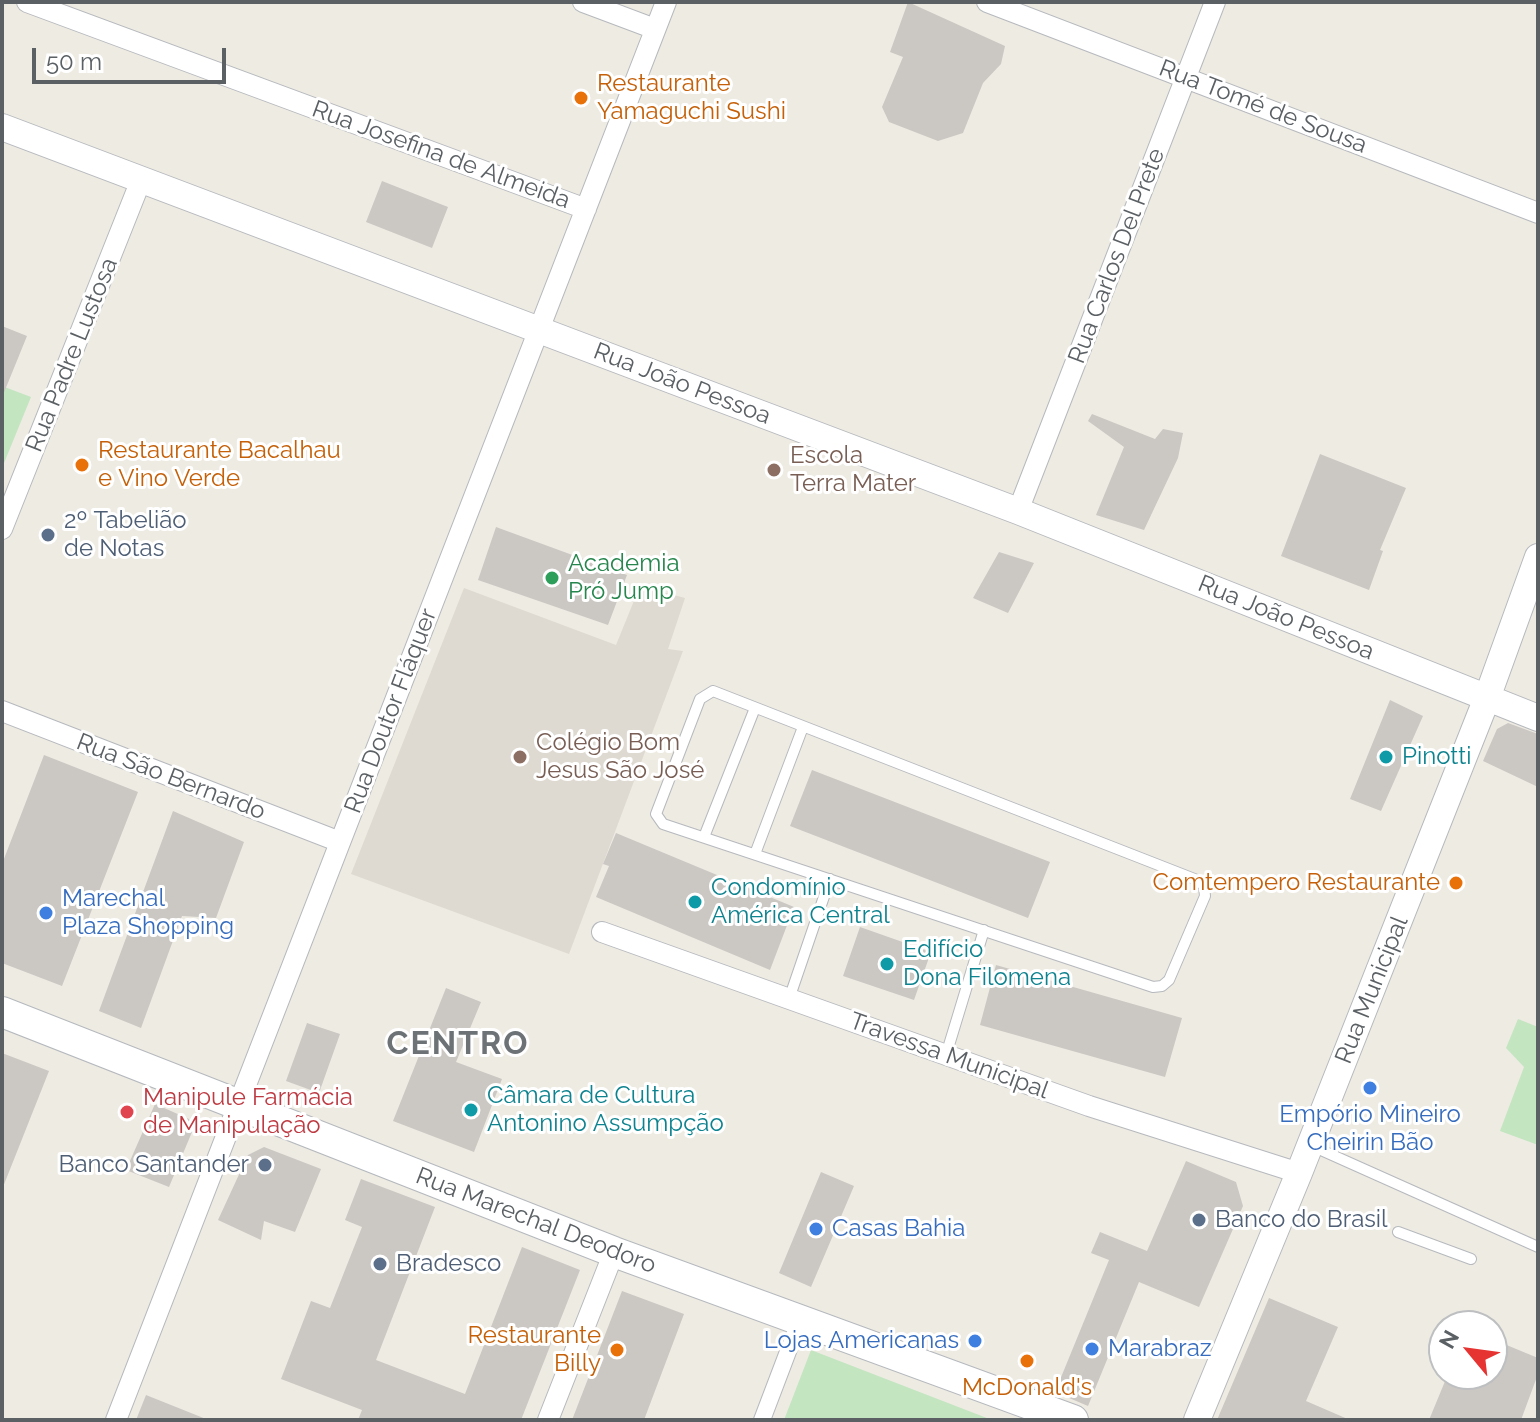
<!DOCTYPE html>
<meta charset="utf-8">
<style>
body{margin:0}
#map{position:relative;width:1540px;height:1422px;overflow:hidden;background:#eeebe3;font-family:Raleway,sans-serif}
canvas{display:block}
.frame{position:absolute;inset:0;border:4px solid #5b6064;pointer-events:none}
.north{position:absolute;left:1428px;top:1310px;width:80px;height:80px;box-sizing:border-box;background:#fff;border:2px solid #bdbfc1;border-radius:50%;rotate:299deg;font-size:22px;font-weight:700;line-height:32px;text-align:center;color:#5b6064}
.north::after{content:'';display:block;margin:auto;width:28px;height:36px;background:#e53432;clip-path:polygon(50% 0,100% 100%,50% 72%,0 100%)}
.scale{position:absolute;left:32px;top:48px;width:194px;height:36px;box-sizing:border-box;border:4px solid #5b6064;border-top:0;padding-left:10px;font-size:24px;line-height:28px;white-space:nowrap;color:#5b6064;-webkit-text-stroke:6px #fff;paint-order:stroke}
</style>
<div id="map">
<canvas width="1540" height="1422"></canvas>
<div class="frame"></div>
<div class="north">N</div>
<div class="scale">50 m</div>
</div>
<script>
const c = document.querySelector('canvas').getContext('2d');
c.lineJoin = 'round';
function fill(path, color) {
  c.fillStyle = color;
  c.fill(path, 'evenodd');
}
function shape(rows) {
  const path = new Path2D();
  for (const r of rows) {
    path.moveTo(r[0], r[1]);
    for (let i = 2; i < r.length; i += 2) path.lineTo(r[i], r[i + 1]);
  }
  return path;
}
function strokePath(path, color, width, dash) {
  c.strokeStyle = color;
  c.lineWidth = width;
  c.lineCap = dash ? 'butt' : 'round';
  c.setLineDash(dash || []);
  c.stroke(path);
}
function write(font, color, halo, rows, align = 'center') {
  c.font = font + ' Raleway,sans-serif';
  c.lineWidth = 6;
  c.setLineDash([]);
  c.textBaseline = 'middle';
  c.strokeStyle = halo;
  c.fillStyle = color;
  for (const [text, x, y, turn = 0] of rows) {
    c.save();
    c.translate(x, y);
    c.rotate((+turn || 0) * Math.PI / 180);
    c.textAlign = isNaN(turn) ? turn : align;
    if (halo) c.strokeText(text, 0, 0);
    c.fillText(text, 0, 0);
    c.restore();
  }
}
const education = shape([
 [640,586,685,598,668,649,683,651,569,954,351,874,464,588,616,645]
]);
const green = shape([
 [2,386,31,397,2,468],
 [1518,1019,1538,1027,1538,1145,1500,1131,1524,1067,1506,1048],
 [811,1350,992,1420,784,1420]
]);
const building = shape([
 [908,2,1005,46,1001,64,983,83,963,133,938,141,889,122,882,107,903,57,890,52],
 [382,181,448,207,432,248,366,222],
 [2,326,27,336,3,395,2,395],
 [1092,414,1155,439,1163,429,1183,433,1178,458,1144,530,1096,515,1124,447,1088,421],
 [1320,454,1406,488,1380,550,1383,551,1369,590,1281,556],
 [496,527,627,575,608,625,478,580],
 [999,552,1034,563,1008,613,973,598],
 [1390,700,1423,716,1381,811,1350,799],
 [1508,723,1538,734,1538,787,1483,761,1497,729],
 [44,755,138,792,62,986,2,963,2,864],
 [812,770,1050,862,1028,918,790,826],
 [173,811,244,842,216,918,182,916,141,1028,99,1011],
 [616,833,794,907,770,970,596,897,609,866,603,864],
 [860,927,931,952,914,1000,843,976],
 [996,965,1182,1018,1165,1077,980,1025],
 [446,988,481,1002,456,1062,502,1079,474,1152,393,1121],
 [307,1023,340,1034,319,1093,286,1081],
 [2,1053,49,1071,3,1187,2,1187],
 [155,1104,189,1119,192,1132,169,1187,126,1170],
 [264,1147,321,1169,295,1232,264,1221,261,1240,218,1220,248,1155],
 [1186,1161,1236,1182,1243,1206,1199,1307,1139,1282,1088,1406,1055,1392,1109,1260,1091,1253,1100,1232,1147,1251],
 [821,1172,854,1186,811,1287,779,1273],
 [361,1179,435,1207,376,1360,465,1394,522,1247,580,1270,521,1420,358,1420,362,1410,281,1379,311,1301,330,1308,362,1227,345,1220],
 [622,1291,684,1314,644,1420,572,1420],
 [1269,1298,1338,1327,1306,1401,1350,1420,1217,1420],
 [1492,1339,1538,1358,1538,1374,1521,1420,1429,1420,1448,1374,1492,1374],
 [146,1395,206,1419,206,1420,136,1420]
]);
const service = shape([
 [713,691,1197,880,1204,886,1205,896,1169,980,1162,986,1153,987,663,824,656,814,700,699,713,691],
 [704,837,755,708],
 [755,854,803,727],
 [789,999,830,879],
 [946,1055,984,930],
 [1312,1146,1538,1247],
 [1398,1232,1471,1259]
]);
const pedestrian = shape([
 [762,1420,800,1320]
]);
const minor = shape([
 [27,2,586,209],
 [583,2,655,29],
 [987,2,1538,213],
 [1018,511,1215,2],
 [2,529,141,180],
 [2,711,340,842],
 [602,932,1089,1106,1299,1173],
 [116,1420,666,2],
 [548,1420,614,1252]
]);
const tertiary = shape([
 [2,127,1018,511,1538,718],
 [1197,1420,1299,1173,1487,698,1538,557]
]);
const secondary = shape([
 [2,1012,614,1252,1073,1420]
]);
const markers = [
 [581,98,8,"#e8710a"],
 [82,465,8,"#e8710a"],
 [774,470,8,"#8d6e63"],
 [48,535,8,"#5c6f8a"],
 [552,578,8,"#2e9e5b"],
 [520,757,8,"#8d6e63"],
 [1386,757,8,"#0f9aa8"],
 [1456,883,8,"#e8710a"],
 [695,902,8,"#0f9aa8"],
 [46,913,8,"#3f7fe0"],
 [887,964,8,"#0f9aa8"],
 [1370,1088,8,"#3f7fe0"],
 [471,1110,8,"#0f9aa8"],
 [127,1112,8,"#e0444e"],
 [265,1165,8,"#5c6f8a"],
 [1199,1220,8,"#5c6f8a"],
 [816,1229,8,"#3f7fe0"],
 [380,1264,8,"#5c6f8a"],
 [975,1341,8,"#3f7fe0"],
 [1092,1349,8,"#3f7fe0"],
 [617,1350,8,"#e8710a"],
 [1027,1361,8,"#e8710a"]
];
const foodNames = [
 ["Restaurante",597,84],
 ["Yamaguchi Sushi",597,112],
 ["Restaurante Bacalhau",98,451],
 ["e Vino Verde",98,479],
 ["Comtempero Restaurante",1440,883,"right"],
 ["Restaurante",601,1336,"right"],
 ["Billy",601,1364,"right"],
 ["McDonald's",1027,1388,"center"]
];
const streetNames = [
 ["Rua Tomé de Sousa",1263,107,21],
 ["Rua Josefina de Almeida",441,155,20],
 ["Rua Carlos Del Prete",1117,256,-69],
 ["Rua Padre Lustosa",72,355,-68],
 ["Rua João Pessoa",682,384,21],
 ["Rua João Pessoa",1286,618,22],
 ["Rua Doutor Fláquer",391,711,-69],
 ["Rua São Bernardo",171,777,21],
 ["Rua Municipal",1372,990,-68],
 ["Travessa Municipal",949,1056,20],
 ["Rua Marechal Deodoro",536,1221,21]
];
const educationNames = [
 ["Escola",790,456],
 ["Terra Mater",790,484],
 ["Colégio Bom",536,743],
 ["Jesus São José",536,771]
];
const serviceNames = [
 ["2º Tabelião",64,521],
 ["de Notas",64,549],
 ["Banco Santander",249,1165,"right"],
 ["Banco do Brasil",1215,1220],
 ["Bradesco",396,1264]
];
const leisureNames = [
 ["Academia",568,564],
 ["Pró Jump",568,592]
];
const cultureNames = [
 ["Pinotti",1402,757],
 ["Condomínio",711,888],
 ["América Central",711,916],
 ["Edifício",903,950],
 ["Dona Filomena",903,978],
 ["Câmara de Cultura",487,1096],
 ["Antonino Assumpção",487,1124]
];
const shopNames = [
 ["Marechal",62,899],
 ["Plaza Shopping",62,927],
 ["Empório Mineiro",1370,1115,"center"],
 ["Cheirin Bão",1370,1143,"center"],
 ["Casas Bahia",832,1229],
 ["Lojas Americanas",959,1341,"right"],
 ["Marabraz",1108,1349]
];
const healthNames = [
 ["Manipule Farmácia",143,1098],
 ["de Manipulação",143,1126]
];
const districtNames = [
 ["CENTRO",458,1044]
];
fill(education, '#dedad1');
fill(green, '#c3e5c0');
fill(building, '#cbc7c3');
strokePath(service, '#b6b9bd', 12);
strokePath(pedestrian, '#b6b9bd', 18);
strokePath(minor, '#b6b9bd', 22);
strokePath(tertiary, '#b6b9bd', 28);
strokePath(secondary, '#b5b9bd', 32);
strokePath(service, '#fff', 10);
strokePath(pedestrian, '#fff', 16);
strokePath(minor, '#fff', 20);
strokePath(tertiary, '#fff', 26);
strokePath(secondary, '#fff', 30);
for (const [x, y, r, color] of markers) {
  const dot = new Path2D();
  dot.arc(x, y, r, 0, 2 * Math.PI);
  c.fillStyle = color;
  c.fill(dot);
  strokePath(dot, '#fff', 3);
}
write('24px', '#c56008', '#fff', foodNames, 'left');
write('24px', '#5b6064', '#fff', streetNames);
write('24px', '#785e54', '#fff', educationNames, 'left');
write('24px', '#4e5e75', '#fff', serviceNames, 'left');
write('24px', '#27864d', '#fff', leisureNames, 'left');
write('24px', '#0d838f', '#fff', cultureNames, 'left');
write('24px', '#366cbe', '#fff', shopNames, 'left');
write('24px', '#be3a42', '#fff', healthNames, 'left');
c.letterSpacing = '2px';
write('bold 32px', '#6c7276', '#fff', districtNames);
c.letterSpacing = '0px';
</script>
